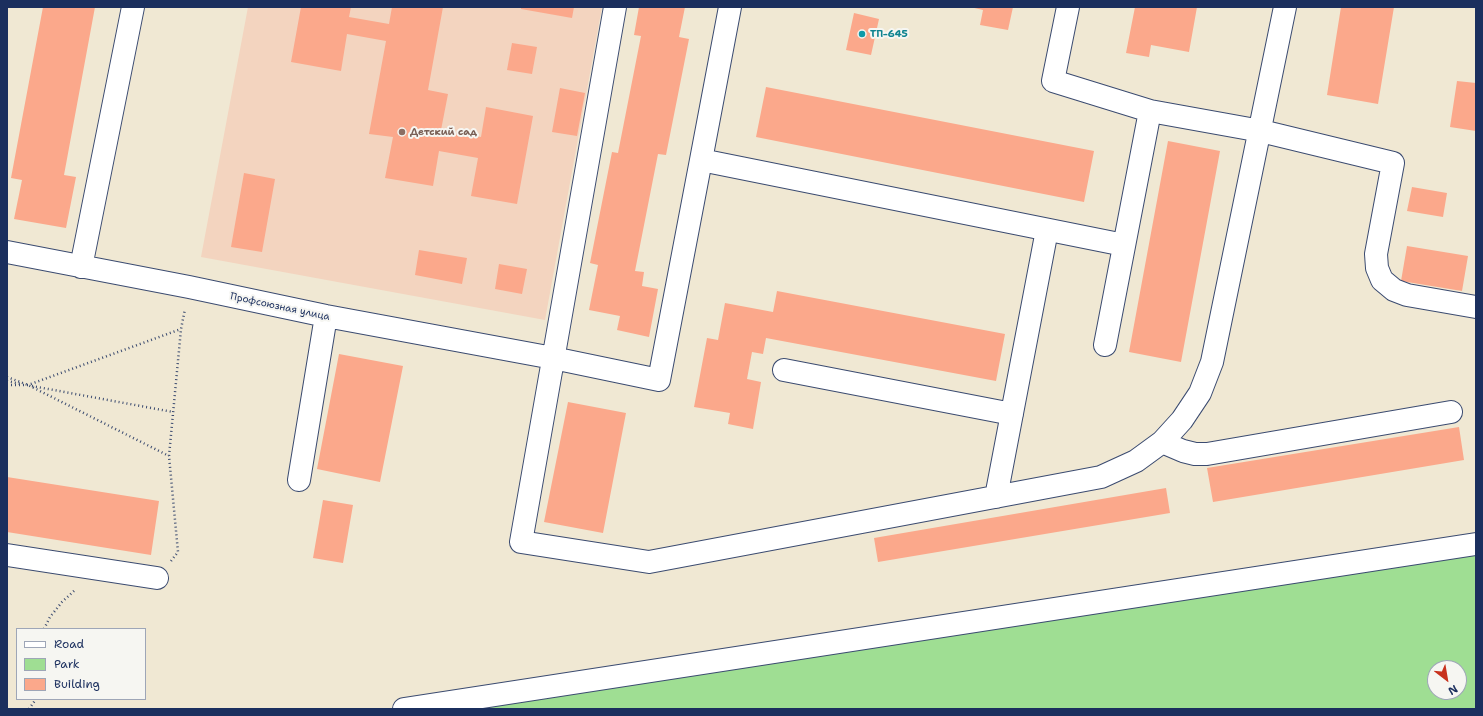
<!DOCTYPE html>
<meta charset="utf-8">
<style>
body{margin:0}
#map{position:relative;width:1483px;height:716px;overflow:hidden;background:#f0e8d3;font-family:"Shantell Sans",sans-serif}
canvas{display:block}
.frame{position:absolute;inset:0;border:8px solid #1b2f5e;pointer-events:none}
.legend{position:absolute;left:16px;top:628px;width:130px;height:72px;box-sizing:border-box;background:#f6f6f2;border:1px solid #9ea6b7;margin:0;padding:5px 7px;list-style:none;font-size:12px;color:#1b2f5e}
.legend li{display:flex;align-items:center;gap:8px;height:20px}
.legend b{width:20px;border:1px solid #9ea6b7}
.north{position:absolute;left:1427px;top:660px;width:40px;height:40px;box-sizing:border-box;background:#f6f6f2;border:1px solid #9ea6b7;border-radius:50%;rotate:149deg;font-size:11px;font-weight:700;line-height:16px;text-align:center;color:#1b2f5e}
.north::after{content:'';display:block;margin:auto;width:14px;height:18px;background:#c8321e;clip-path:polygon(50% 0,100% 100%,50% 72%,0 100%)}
</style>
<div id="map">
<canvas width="1483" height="716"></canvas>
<div class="frame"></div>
<ul class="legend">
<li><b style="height:5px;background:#fff"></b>Road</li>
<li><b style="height:11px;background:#9fde93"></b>Park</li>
<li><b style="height:11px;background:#fba88b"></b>Building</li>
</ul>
<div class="north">N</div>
</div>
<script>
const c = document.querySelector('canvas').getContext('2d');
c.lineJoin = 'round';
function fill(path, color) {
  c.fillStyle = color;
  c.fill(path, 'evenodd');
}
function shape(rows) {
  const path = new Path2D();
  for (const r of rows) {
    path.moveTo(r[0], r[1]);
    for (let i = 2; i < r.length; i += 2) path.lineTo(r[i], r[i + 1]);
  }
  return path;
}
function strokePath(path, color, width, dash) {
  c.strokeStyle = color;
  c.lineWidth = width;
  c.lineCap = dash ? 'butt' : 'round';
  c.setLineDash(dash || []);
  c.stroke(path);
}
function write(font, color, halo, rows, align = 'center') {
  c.font = font + ' "Shantell Sans",sans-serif';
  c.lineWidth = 4;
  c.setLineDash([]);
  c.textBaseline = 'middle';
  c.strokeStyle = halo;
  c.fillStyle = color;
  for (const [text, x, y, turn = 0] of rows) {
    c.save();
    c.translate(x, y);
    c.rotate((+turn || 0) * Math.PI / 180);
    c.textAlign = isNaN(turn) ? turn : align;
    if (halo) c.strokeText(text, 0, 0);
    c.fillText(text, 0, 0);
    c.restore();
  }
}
const built = shape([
 [248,7,602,7,545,320,201,257]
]);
const green = shape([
 [1476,552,1476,709,451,709],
 [1435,668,1459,668,1459,692,1435,692]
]);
const building = shape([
 [43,7,95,7,64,175,76,177,66,228,14,219,22,180,11,178],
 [301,7,351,7,349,17,389,24,392,7,443,7,428,90,448,94,441,130,481,137,486,107,533,116,517,204,471,196,478,158,439,151,433,186,385,178,393,137,369,134,386,41,347,34,341,71,291,62],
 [521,7,574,7,572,18,521,9],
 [639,7,685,7,679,37,689,39,666,155,658,154,635,271,644,272,642,286,658,289,649,337,617,330,620,316,589,310,598,265,590,263,612,152,618,153,641,36,634,35],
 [970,7,1013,7,1008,30,980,25,983,10],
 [1135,7,1197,7,1189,52,1151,45,1149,57,1126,53],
 [1341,7,1394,7,1378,104,1327,95],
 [854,13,879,19,871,55,846,50],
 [512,43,537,47,532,74,507,70],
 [1457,81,1476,83,1476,131,1450,127],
 [766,87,1094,151,1084,202,756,137],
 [560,88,585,93,577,136,552,132],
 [1168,141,1220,151,1181,362,1129,352],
 [244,173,275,179,262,252,231,247],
 [1412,187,1447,193,1443,217,1407,211],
 [1407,246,1468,256,1462,291,1401,281],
 [419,250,467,258,462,284,415,275],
 [499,264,527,269,522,294,495,289],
 [777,291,1005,334,996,381,766,338,763,354,752,352,747,379,761,382,753,429,728,424,730,413,694,407,707,338,718,340,725,303,773,312],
 [339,354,403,366,380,482,317,469],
 [568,402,626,413,603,533,544,522],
 [1459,427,1464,460,1213,502,1207,468],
 [7,477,159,501,151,555,7,532],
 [1166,488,1170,513,878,562,874,538],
 [323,500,353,505,343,563,313,558]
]);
const path = shape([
 [7,377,28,385,169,456],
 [7,381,21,384],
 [7,385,28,385,181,329],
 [32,386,173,412],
 [171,561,178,552,169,456,181,329,185,309],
 [44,629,50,617,62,602,76,589],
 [29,709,36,699]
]);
const minor = shape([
 [615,7,521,542,649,562,1101,477,1136,461,1162,442,1182,420,1200,393,1212,362,1285,7],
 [730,7,701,160,1124,245],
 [1068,7,1053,81,1150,111],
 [7,252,189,287,326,316,553,358,659,380,701,160],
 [81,267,133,7],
 [1105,345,1150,111,1261,131,1393,163,1376,254,1377,268,1382,280,1394,290,1407,295,1476,307],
 [784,370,1012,414],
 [1162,442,1183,451,1195,454,1207,454,1451,412],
 [299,480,326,316],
 [996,497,1047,230],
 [7,555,157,578],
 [404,709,1476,544]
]);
const markers = [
 [862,34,4,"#0f9aa8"],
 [402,132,4,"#8d6e63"]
];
const cultureNames = [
 ["ТП-645",870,34]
];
const educationNames = [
 ["Детский сад",410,132]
];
const streetNames = [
 ["Профсоюзная улица",280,307,12]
];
fill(built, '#f3d4bf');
fill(green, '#9fde93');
fill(building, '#fba88b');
strokePath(minor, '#3b4b70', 24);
strokePath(path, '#3b4b70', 2.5, [1, 3]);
strokePath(minor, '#fff', 22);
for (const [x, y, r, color] of markers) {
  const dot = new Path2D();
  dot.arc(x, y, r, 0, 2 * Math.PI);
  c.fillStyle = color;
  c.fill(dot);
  strokePath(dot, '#f6f6f2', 1.5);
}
write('bold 10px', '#0d838f', '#f6f6f2', cultureNames, 'left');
write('bold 10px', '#785e54', '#f6f6f2', educationNames, 'left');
write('10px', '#1b2f5e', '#f6f6f2', streetNames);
</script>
